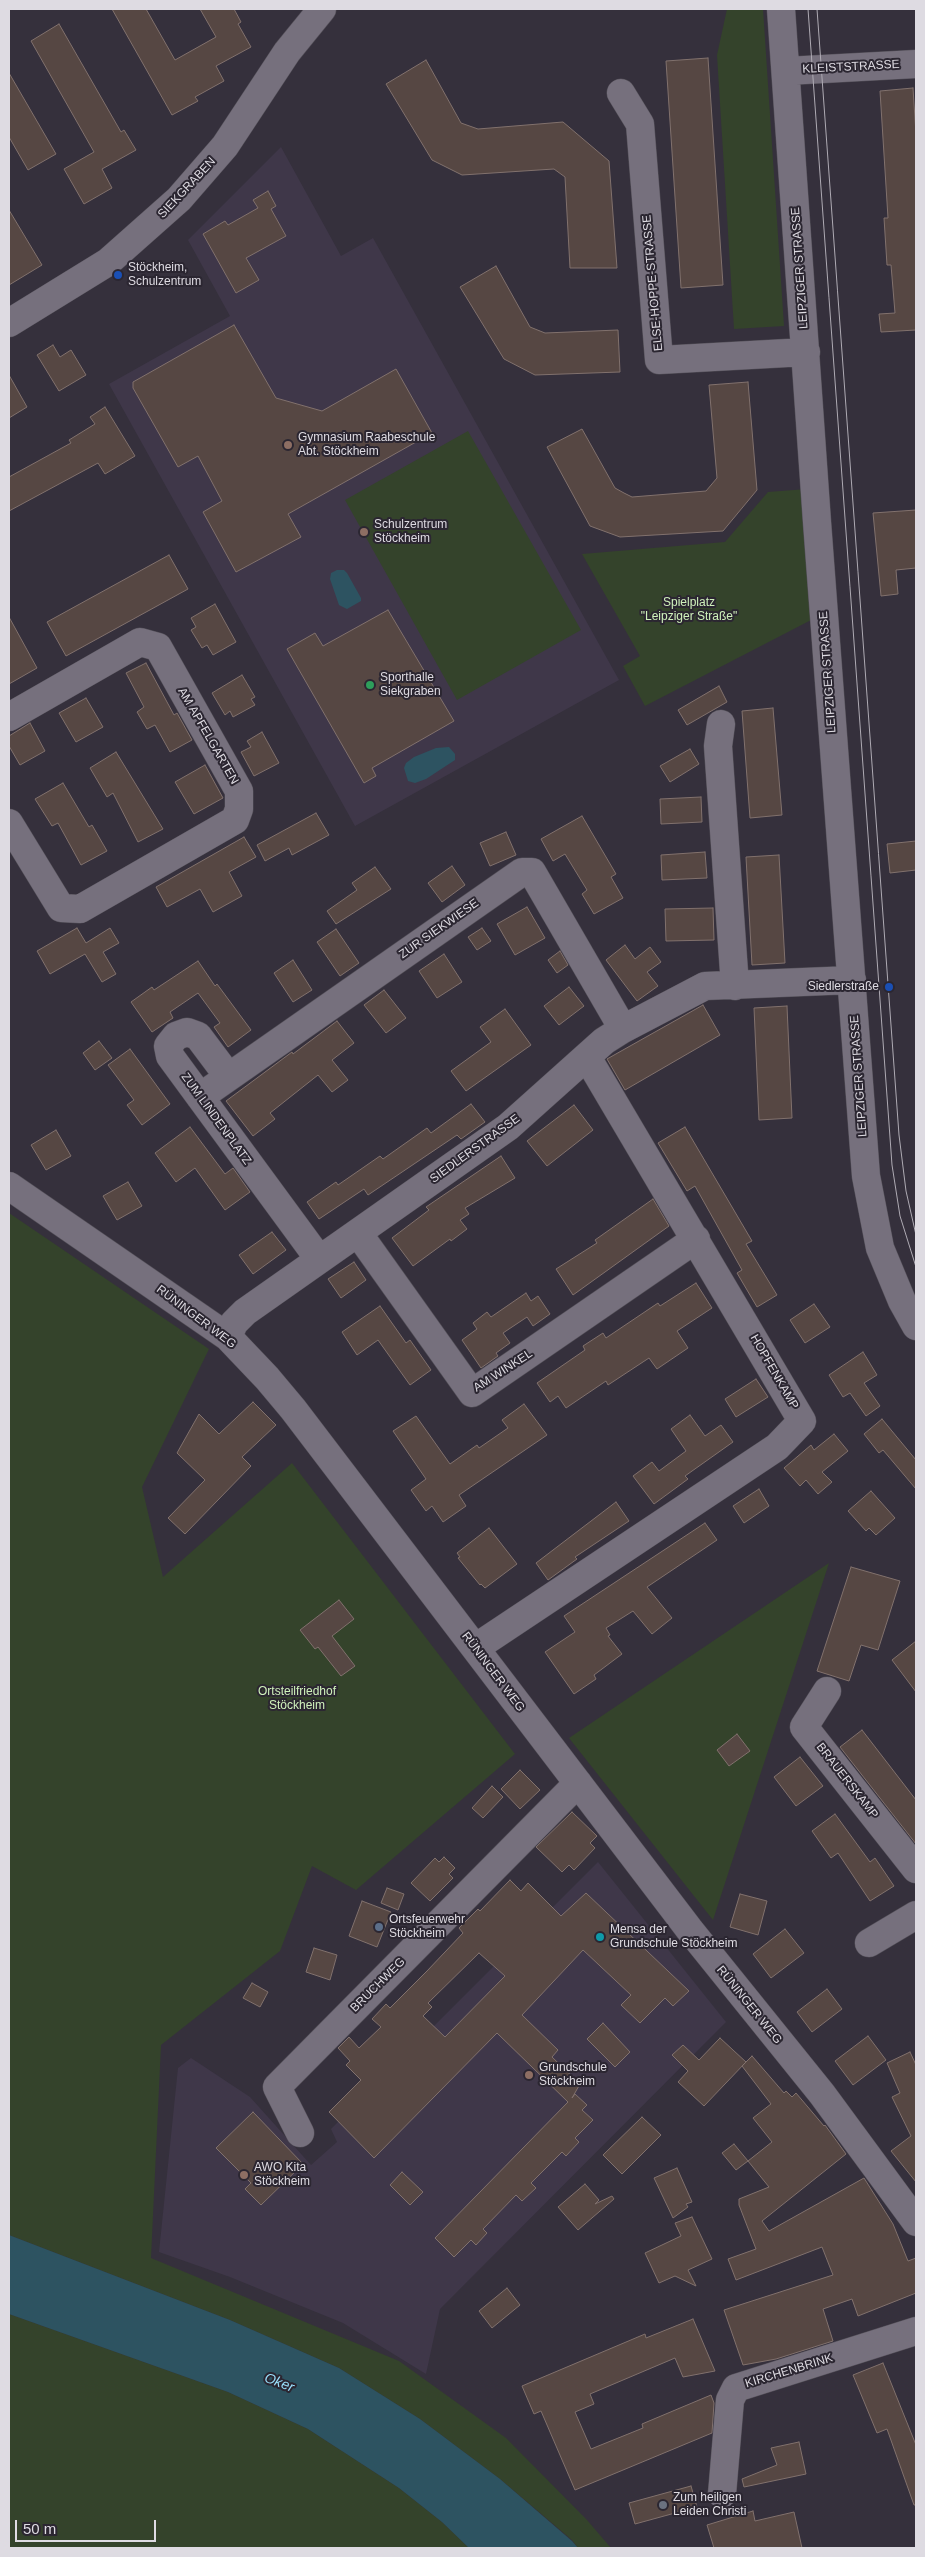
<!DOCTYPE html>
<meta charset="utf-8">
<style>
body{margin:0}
#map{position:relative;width:925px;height:2557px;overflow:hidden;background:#35303c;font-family:Arial,sans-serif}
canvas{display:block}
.frame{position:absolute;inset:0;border:10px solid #dedbe2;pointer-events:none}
.scale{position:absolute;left:15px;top:2520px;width:141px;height:22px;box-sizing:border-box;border:2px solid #dedbe2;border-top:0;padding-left:6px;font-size:15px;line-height:18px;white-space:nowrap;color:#dedbe2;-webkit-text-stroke:4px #2b2631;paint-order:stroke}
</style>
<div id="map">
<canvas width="925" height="2557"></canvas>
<div class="frame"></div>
<div class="scale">50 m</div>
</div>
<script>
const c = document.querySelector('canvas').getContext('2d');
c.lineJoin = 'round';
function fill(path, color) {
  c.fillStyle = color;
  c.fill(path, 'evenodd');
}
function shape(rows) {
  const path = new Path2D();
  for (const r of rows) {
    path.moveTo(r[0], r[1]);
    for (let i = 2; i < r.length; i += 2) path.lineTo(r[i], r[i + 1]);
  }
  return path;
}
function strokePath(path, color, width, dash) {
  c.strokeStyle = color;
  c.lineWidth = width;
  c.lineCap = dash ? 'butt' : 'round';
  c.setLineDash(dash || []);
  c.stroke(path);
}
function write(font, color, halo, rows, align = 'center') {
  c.font = font + ' Arial,sans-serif';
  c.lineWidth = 4;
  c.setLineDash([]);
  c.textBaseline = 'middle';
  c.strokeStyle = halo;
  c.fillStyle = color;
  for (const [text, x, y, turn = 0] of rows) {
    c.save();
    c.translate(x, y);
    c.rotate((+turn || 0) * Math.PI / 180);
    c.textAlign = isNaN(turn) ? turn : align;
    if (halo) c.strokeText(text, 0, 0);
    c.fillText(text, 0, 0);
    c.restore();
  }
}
const built = shape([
 [281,147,341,256,373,238,619,680,355,826,109,384,230,316,188,240],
 [598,1862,726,2022,440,2309,426,2374,343,2323,230,2277,159,2252,178,2068,191,2058,250,2097,311,2165,337,2142,331,2129]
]);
const green = shape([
 [727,9,763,9,784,326,734,329,717,55],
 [468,431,581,630,457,700,345,500],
 [807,489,815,618,645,706,623,666,640,656,582,554,725,542,768,492],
 [9,1213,209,1349,142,1487,163,1577,292,1463,515,1754,356,1890,312,1866,280,1951,161,2045,151,2258,399,2361,506,2438,587,2520,611,2548,578,2548,572,2540,500,2479,420,2419,339,2368,230,2320,9,2235],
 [829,1563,713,1920,569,1738],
 [9,2314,228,2392,308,2429,399,2488,442,2522,469,2548,9,2548]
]);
const water = shape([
 [337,570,344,570,347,573,361,598,361,601,347,609,339,605,330,579,331,573],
 [449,747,455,754,455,760,426,779,415,783,408,781,404,768,406,763,414,757,436,748],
 [9,2235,230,2320,339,2368,420,2419,500,2479,572,2541,578,2548,469,2548,442,2522,399,2488,308,2429,228,2392,9,2314]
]);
const building = shape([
 [112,9,146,9,175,60,216,37,200,9,234,9,241,22,238,24,251,47,216,66,224,81,195,97,198,101,172,115,112,9],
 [59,24,121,132,124,130,136,150,102,169,112,188,84,204,64,169,94,152,31,41,59,24],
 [708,58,723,285,681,288,666,61,708,58],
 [426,60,461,123,478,129,563,122,609,161,617,268,570,268,565,177,554,169,462,175,432,160,386,84,426,60],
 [9,73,56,154,28,170,9,137,9,73],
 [913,88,916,134,916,330,881,332,879,314,895,313,891,265,887,265,884,218,888,218,880,91,913,88],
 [268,191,276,206,271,209,286,236,246,258,259,280,236,293,203,234,225,221,228,225,258,208,253,200,268,191],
 [9,210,42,265,9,285,9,210],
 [496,266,530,327,545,333,618,330,620,372,535,375,504,359,460,287,496,266],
 [234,325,276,398,322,411,396,369,432,433,288,514,301,537,236,572,203,512,222,501,198,456,178,467,133,388,133,382,234,325],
 [53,345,60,357,71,350,86,375,59,391,37,355,53,345],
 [9,375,27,407,9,418,9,375],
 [748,382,757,490,723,531,620,537,590,526,547,447,582,429,615,488,624,493,632,497,706,491,717,478,709,385,748,382],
 [105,407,135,456,105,474,98,463,9,511,9,477,71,443,69,440,95,424,90,417,105,407],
 [916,510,916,568,896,570,898,594,881,596,873,513,916,510],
 [169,555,188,589,66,656,47,622,169,555],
 [215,604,236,642,213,655,207,645,202,648,191,630,196,627,191,618,215,604],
 [388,610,454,721,372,768,376,776,364,783,287,649,315,633,323,646,388,610],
 [9,617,37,668,9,684,9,617],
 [146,663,174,715,177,713,192,740,170,752,155,725,147,729,137,712,144,707,126,673,146,663],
 [242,675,255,697,251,699,255,705,233,717,230,711,225,715,212,693,242,675],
 [719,686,727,702,687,725,678,710,719,686],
 [86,698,103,727,76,742,59,713,86,698],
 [773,708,782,815,750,818,742,711,773,708],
 [30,723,45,751,20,765,9,746,9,736,30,723],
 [262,732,279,763,254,776,241,752,251,747,247,741,262,732],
 [690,749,699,764,670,782,660,766,690,749],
 [116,752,163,829,138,842,113,793,107,797,90,768,116,752],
 [205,765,223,798,194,814,175,782,205,765],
 [63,783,89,827,92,825,107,851,81,865,58,823,52,826,35,799,63,783],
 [701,797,702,822,661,824,660,799,701,797],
 [316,813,329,835,292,855,289,848,265,861,257,845,316,813],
 [582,816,616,874,611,877,623,898,594,914,582,894,587,890,565,854,553,861,541,839,582,816],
 [506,832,516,855,490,866,480,843,506,832],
 [244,837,256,857,229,872,242,896,213,912,200,889,167,907,156,887,244,837],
 [916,841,916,870,890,873,887,844,916,841],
 [705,852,707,878,662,880,661,855,705,852],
 [779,855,785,963,752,965,746,857,779,855],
 [452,866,465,885,442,902,428,883,452,866],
 [375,867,391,889,336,924,327,911,357,890,352,883,375,867],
 [527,907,545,938,515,955,497,924,527,907],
 [713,908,714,940,666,941,665,909,713,908],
 [77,928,86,943,110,928,119,943,103,952,116,974,102,982,85,954,50,974,37,951,77,928],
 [482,928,491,941,477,950,468,937,482,928],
 [336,929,359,963,340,976,317,942,336,929],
 [625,945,635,959,650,947,661,962,647,972,658,986,637,1001,606,960,625,945],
 [560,951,568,965,557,973,548,960,560,951],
 [444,954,462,982,437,998,419,971,444,954],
 [293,960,312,990,293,1002,274,973,293,960],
 [198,961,215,986,217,984,251,1030,228,1047,214,1027,220,1023,198,993,170,1012,173,1018,152,1032,131,1002,152,987,154,990,198,961],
 [569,987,584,1006,559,1025,544,1006,569,987],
 [384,990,406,1018,386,1033,364,1005,384,990],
 [703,1005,720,1035,625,1090,607,1059,703,1005],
 [787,1006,792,1118,759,1120,754,1008,787,1006],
 [505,1009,531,1045,466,1091,451,1071,491,1042,480,1027,505,1009],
 [337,1021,354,1043,332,1060,348,1080,332,1092,318,1075,270,1113,275,1119,253,1136,226,1101,292,1052,293,1054,337,1021],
 [99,1041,112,1058,95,1070,83,1053,99,1041],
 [130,1049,170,1104,142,1125,127,1105,134,1100,108,1065,130,1049],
 [471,1104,485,1122,461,1139,457,1135,368,1195,364,1189,319,1219,307,1202,336,1182,338,1185,380,1156,383,1159,427,1128,431,1133,471,1104],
 [574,1105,593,1130,547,1166,527,1141,574,1105],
 [190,1127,225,1174,233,1168,250,1192,225,1210,195,1168,176,1182,155,1153,190,1127],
 [685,1127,752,1241,746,1244,777,1295,757,1307,737,1273,742,1270,695,1186,687,1191,658,1143,685,1127],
 [56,1130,71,1156,46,1170,31,1145,56,1130],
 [501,1156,515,1178,465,1208,469,1214,460,1220,467,1229,451,1241,450,1239,413,1266,392,1238,429,1210,426,1207,501,1156],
 [128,1182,142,1206,117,1220,103,1196,128,1182],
 [653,1199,669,1226,573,1295,556,1269,597,1243,595,1240,653,1199],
 [272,1232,286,1250,253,1274,239,1255,272,1232],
 [354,1262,366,1280,341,1298,328,1279,354,1262],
 [696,1283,712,1308,677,1331,688,1348,657,1369,649,1358,608,1385,606,1381,566,1408,558,1396,550,1402,537,1383,585,1350,583,1346,603,1333,606,1338,658,1303,660,1306,696,1283],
 [526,1293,531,1301,538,1296,550,1314,533,1326,527,1317,503,1333,510,1343,496,1353,498,1356,481,1368,462,1340,477,1329,473,1323,487,1312,491,1317,526,1293],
 [814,1304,830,1327,805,1343,790,1320,814,1304],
 [380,1306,406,1343,410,1340,431,1370,410,1385,378,1340,357,1355,342,1332,380,1306],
 [863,1352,877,1375,864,1383,880,1406,866,1416,850,1393,843,1397,829,1375,863,1352],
 [756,1379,768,1397,736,1417,725,1399,756,1379],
 [253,1402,276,1425,242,1457,251,1466,185,1534,168,1518,205,1480,177,1453,199,1414,219,1434,253,1402],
 [524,1404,547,1435,459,1495,466,1506,443,1522,432,1506,426,1511,411,1490,426,1479,393,1431,416,1416,450,1464,477,1445,479,1448,508,1428,502,1420,524,1404],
 [690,1415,705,1436,721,1425,733,1442,685,1476,688,1479,654,1504,633,1476,652,1462,659,1471,686,1451,671,1429,690,1415],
 [882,1419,916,1460,916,1489,883,1450,879,1453,864,1434,882,1419],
 [834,1434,848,1451,822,1472,832,1482,818,1494,806,1480,800,1486,784,1468,811,1445,814,1450,834,1434],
 [759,1489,769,1506,744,1523,733,1506,759,1489],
 [871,1491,895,1518,876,1535,869,1528,866,1531,848,1511,871,1491],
 [616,1502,629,1521,575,1557,577,1559,548,1580,536,1563,616,1502],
 [705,1523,717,1540,647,1587,672,1618,652,1634,633,1611,606,1628,610,1635,608,1636,622,1654,594,1675,596,1679,574,1694,545,1652,575,1632,564,1616,705,1523],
 [489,1528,517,1564,485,1588,481,1584,480,1585,458,1558,460,1557,457,1553,489,1528],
 [851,1567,900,1581,878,1650,861,1645,849,1681,817,1671,851,1567],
 [339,1600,354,1619,332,1636,355,1666,341,1676,318,1647,315,1649,300,1630,339,1600],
 [916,1641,916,1692,892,1660,916,1641],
 [862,1730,916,1800,916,1844,840,1747,862,1730],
 [737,1734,750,1751,729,1766,717,1750,737,1734],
 [800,1757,823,1786,796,1806,774,1777,800,1757],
 [520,1770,540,1790,520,1809,501,1789,520,1770],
 [492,1786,503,1797,483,1818,472,1808,492,1786],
 [572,1812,597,1836,590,1843,595,1848,574,1870,569,1865,562,1872,536,1847,572,1812],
 [835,1814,870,1862,875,1858,894,1886,870,1901,838,1853,831,1858,812,1831,835,1814],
 [444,1857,455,1868,449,1874,453,1878,430,1901,411,1883,435,1858,439,1862,444,1857],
 [510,1880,521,1891,528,1883,561,1916,586,1893,689,1991,673,2006,665,1998,640,2023,621,2005,631,1995,583,1950,522,2015,558,2050,552,2057,580,2084,572,2098,575,2094,587,2105,582,2110,593,2120,575,2138,579,2142,566,2156,562,2152,531,2183,536,2188,522,2201,516,2195,483,2229,487,2233,476,2245,471,2240,454,2257,435,2238,568,2102,497,2033,374,2158,329,2112,361,2080,346,2065,350,2061,338,2048,349,2037,359,2048,381,2027,372,2019,386,2004,390,2008,427,1971,463,1933,459,1928,478,1909,480,1911,510,1880],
 [479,1953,505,1976,445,2037,423,2016,432,2007,428,2003,479,1953],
 [387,1888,404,1894,398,1910,381,1903,387,1888],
 [740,1894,767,1901,758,1935,730,1927,740,1894],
 [362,1901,391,1912,377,1947,349,1936,362,1901],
 [785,1929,804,1953,771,1978,753,1954,785,1929],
 [314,1948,337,1955,330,1980,306,1972,314,1948],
 [252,1983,268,1992,260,2007,243,1998,252,1983],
 [827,1989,842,2009,812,2032,797,2012,827,1989],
 [603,2023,630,2052,615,2067,587,2039,603,2023],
 [868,2036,886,2060,853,2085,835,2061,868,2036],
 [720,2038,746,2062,704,2106,678,2082,688,2071,672,2055,683,2045,699,2060,720,2038],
 [910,2052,916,2065,916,2182,891,2151,911,2136,892,2097,900,2093,887,2063,910,2052],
 [752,2056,784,2093,786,2091,792,2097,796,2093,824,2126,825,2125,846,2154,762,2221,769,2231,864,2178,893,2224,908,2261,916,2258,916,2293,858,2316,852,2299,823,2309,833,2341,776,2359,743,2365,724,2310,833,2275,822,2247,736,2280,728,2259,756,2249,739,2205,739,2199,769,2187,748,2161,772,2142,753,2118,771,2104,742,2066,752,2056],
 [253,2112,303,2164,261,2205,245,2189,251,2183,216,2148,253,2112],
 [642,2117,661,2135,622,2174,603,2155,642,2117],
 [734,2144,748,2161,736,2170,722,2153,734,2144],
 [677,2168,692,2202,686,2204,688,2207,673,2218,654,2178,677,2168],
 [402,2172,423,2192,410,2205,390,2185,402,2172],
 [585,2184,599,2200,595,2204,612,2196,614,2199,578,2230,558,2207,585,2184],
 [692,2217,712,2259,688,2270,696,2286,675,2276,659,2283,645,2253,681,2236,675,2223,692,2217],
 [507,2288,520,2305,492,2328,479,2311,507,2288],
 [693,2319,715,2371,683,2377,675,2358,590,2394,594,2404,575,2412,591,2449,643,2428,642,2424,711,2395,714,2403,712,2433,575,2490,541,2411,534,2414,522,2386,645,2334,646,2338,693,2319],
 [883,2363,916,2445,916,2505,914,2505,887,2429,877,2433,853,2375,883,2363],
 [799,2442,806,2474,744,2487,742,2479,777,2465,771,2448,799,2442],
 [691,2486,697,2507,635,2524,629,2503,691,2486],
 [753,2511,755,2521,794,2512,802,2548,714,2548,707,2525,753,2511]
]);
const minor = shape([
 [781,9,817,522,866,1176,880,1248,902,1301,916,1326],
 [786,71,916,64],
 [621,93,640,124,659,360,806,352],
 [9,323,108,262,179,199,225,146,287,52,322,9],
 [9,717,140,642,158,647,239,791,239,809,235,820,80,909,61,908,9,823],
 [721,724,718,746,735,986],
 [228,1076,198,1036,187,1032,176,1036,168,1046,170,1056,319,1259],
 [200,1097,522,872,532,872,623,1029],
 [9,1186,228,1337,267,1378,293,1409,689,1929,822,2094,916,2222],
 [358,1233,472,1393,696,1239],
 [228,1337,234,1323,245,1312,508,1127,604,1041,623,1029,705,986,852,980],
 [475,1648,777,1447,802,1421,587,1057],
 [827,1691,804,1727,916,1869],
 [869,1943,916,1915],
 [300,2133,277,2087,578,1783],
 [722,2494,730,2400,736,2388,916,2331]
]);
const tram = shape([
 [808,9,892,1165,900,1216,916,1267],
 [817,9,899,1135,906,1191,916,1235]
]);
const markers = [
 [118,275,5,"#1a4fb4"],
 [288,445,5,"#8d6e63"],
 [364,532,5,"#8d6e63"],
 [370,685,5,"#2e9e5b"],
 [889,987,5,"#1a4fb4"],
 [379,1927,5,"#5c6f8a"],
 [600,1937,5,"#0f9aa8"],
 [529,2075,5,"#8d6e63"],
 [244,2175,5,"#8d6e63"],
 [663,2505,5,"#6b7280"]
];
const streetNames = [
 ["KLEISTSTRASSE",851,67,-3],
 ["SIEKGRABEN",187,188,-47],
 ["LEIPZIGER STRASSE",800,268,-94],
 ["ELSE-HOPPE-STRASSE",653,283,-95],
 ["LEIPZIGER STRASSE",828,672,-94],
 ["AM APFELGARTEN",208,736,60],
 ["ZUR SIEKWIESE",439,929,-35],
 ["LEIPZIGER STRASSE",859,1076,-94],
 ["ZUM LINDENPLATZ",216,1119,54],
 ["SIEDLERSTRASSE",475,1149,-36],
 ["RÜNINGER WEG",196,1317,37],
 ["AM WINKEL",503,1371,-33],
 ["HOPFENKAMP",774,1372,60],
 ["RÜNINGER WEG",493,1672,53],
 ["BRAUERSKAMP",847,1781,52],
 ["BRUCHWEG",378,1985,-45],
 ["RÜNINGER WEG",749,2005,51],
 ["KIRCHENBRINK",789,2371,-17]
];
const poiNames = [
 ["Stöckheim,",128,268],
 ["Schulzentrum",128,282],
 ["Gymnasium Raabeschule",298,438],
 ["Abt. Stöckheim",298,452],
 ["Schulzentrum",374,525],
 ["Stöckheim",374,539],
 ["Sporthalle",380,678],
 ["Siekgraben",380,692],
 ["Siedlerstraße",879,987,"right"],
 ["Ortsfeuerwehr",389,1920],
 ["Stöckheim",389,1934],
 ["Mensa der",610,1930],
 ["Grundschule Stöckheim",610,1944],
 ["Grundschule",539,2068],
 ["Stöckheim",539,2082],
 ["AWO Kita",254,2168],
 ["Stöckheim",254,2182],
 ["Zum heiligen",673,2498],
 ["Leiden Christi",673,2512]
];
const parkNames = [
 ["Spielplatz",689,603],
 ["\"Leipziger Straße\"",689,617],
 ["Ortsteilfriedhof",297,1692],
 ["Stöckheim",297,1706]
];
const waterNames = [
 ["Oker",279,2383,21]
];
fill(built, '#3f3749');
fill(green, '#34432b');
fill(water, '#2d5361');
fill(building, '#564743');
strokePath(building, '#81716d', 1);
strokePath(minor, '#534f58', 29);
strokePath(minor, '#76707d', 28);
strokePath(tram, '#afabb4', 1);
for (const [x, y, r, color] of markers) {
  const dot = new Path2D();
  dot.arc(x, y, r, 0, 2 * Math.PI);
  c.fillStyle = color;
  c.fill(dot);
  strokePath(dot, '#2b2631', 2);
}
write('12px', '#dedbe2', '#2b2631', streetNames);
write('12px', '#dedbe2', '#2b2631', poiNames, 'left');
write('12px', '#cff1bb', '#2b2631', parkNames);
write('italic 14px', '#98ddf9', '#2b2631', waterNames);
</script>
